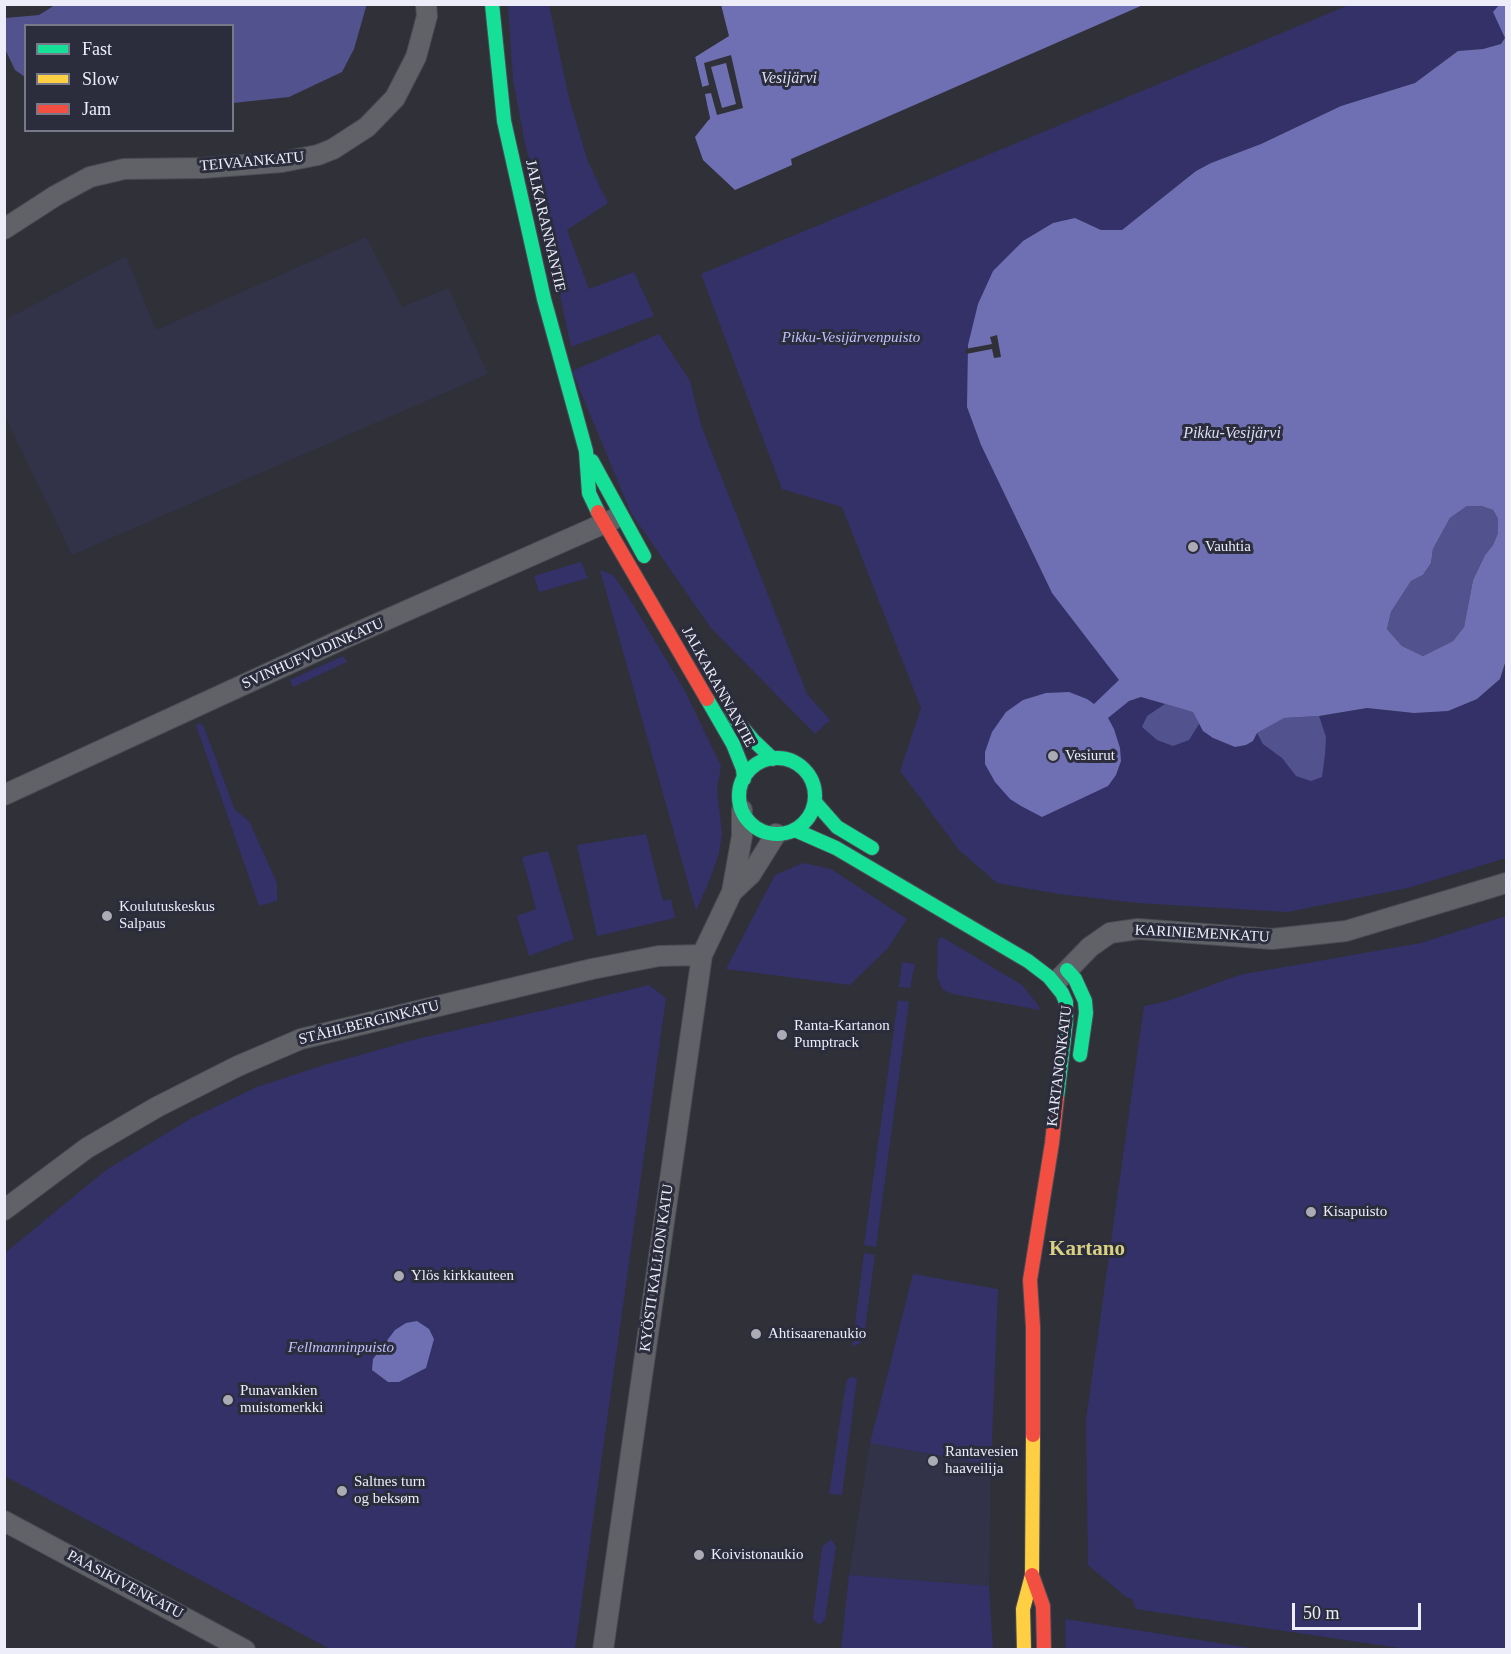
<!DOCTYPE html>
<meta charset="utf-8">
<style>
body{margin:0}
#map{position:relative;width:1511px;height:1654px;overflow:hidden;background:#2f3038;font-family:"Times New Roman",serif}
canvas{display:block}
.frame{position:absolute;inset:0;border:6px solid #ecedf9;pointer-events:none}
.legend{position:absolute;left:24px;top:24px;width:210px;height:108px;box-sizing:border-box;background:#2b2c3c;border:2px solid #787988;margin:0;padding:8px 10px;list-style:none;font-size:18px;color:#ecedf9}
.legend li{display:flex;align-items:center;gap:12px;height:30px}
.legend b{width:30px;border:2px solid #787988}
.scale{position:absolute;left:1292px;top:1603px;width:129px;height:27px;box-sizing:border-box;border:3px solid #ecedf9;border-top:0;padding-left:8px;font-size:18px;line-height:21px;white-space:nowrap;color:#ecedf9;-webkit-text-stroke:4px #2b2c3c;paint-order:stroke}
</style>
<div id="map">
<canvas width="1511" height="1654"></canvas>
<div class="frame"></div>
<ul class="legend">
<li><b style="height:8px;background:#16e098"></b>Fast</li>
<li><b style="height:8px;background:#ffcf43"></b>Slow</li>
<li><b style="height:8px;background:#f24e42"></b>Jam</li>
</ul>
<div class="scale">50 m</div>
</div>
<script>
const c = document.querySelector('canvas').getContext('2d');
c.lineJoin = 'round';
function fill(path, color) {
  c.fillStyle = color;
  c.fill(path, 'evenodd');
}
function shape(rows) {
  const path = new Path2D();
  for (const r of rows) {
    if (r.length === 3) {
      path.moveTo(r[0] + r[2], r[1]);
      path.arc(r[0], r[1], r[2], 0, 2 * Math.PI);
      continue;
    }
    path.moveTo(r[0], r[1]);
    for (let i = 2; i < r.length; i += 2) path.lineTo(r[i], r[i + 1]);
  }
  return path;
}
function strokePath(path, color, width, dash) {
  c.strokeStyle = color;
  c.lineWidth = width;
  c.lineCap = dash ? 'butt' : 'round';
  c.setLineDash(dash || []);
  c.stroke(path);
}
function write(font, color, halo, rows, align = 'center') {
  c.font = font + ' "Times New Roman",serif';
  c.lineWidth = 6;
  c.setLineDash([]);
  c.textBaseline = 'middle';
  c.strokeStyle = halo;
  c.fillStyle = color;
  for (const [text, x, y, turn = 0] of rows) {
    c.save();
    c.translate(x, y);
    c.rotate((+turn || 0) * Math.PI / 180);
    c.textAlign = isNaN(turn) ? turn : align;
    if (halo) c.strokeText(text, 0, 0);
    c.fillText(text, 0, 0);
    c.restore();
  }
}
const built = shape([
 [366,237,402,307,448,288,488,374,72,555,5,416,5,320,126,256,156,330],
 [870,1443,991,1465,989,1586,849,1575]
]);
const green = shape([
 [508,5,549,5,570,102,588,162,608,203,567,230,589,289,634,272,654,316,571,347,540,199,525,144,513,80],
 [1349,5,1506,5,1506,39,1501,44,1483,49,1458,51,1415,83,1341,106,1261,144,1211,163,1196,171,1122,230,1101,230,1075,218,967,407,981,445,1052,593,1120,680,1129,701,1141,697,1194,712,1204,731,1213,738,1235,747,1246,745,1253,741,1257,733,1283,718,1319,716,1367,708,1414,713,1477,699,1500,679,1506,660,1506,858,1408,888,1287,912,1138,903,1059,894,997,883,959,850,900,771,921,708,842,507,782,489,701,274],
 [659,334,690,381,701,425,807,694,830,720,815,734,711,628,631,513,572,371],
 [581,562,588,578,539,592,534,576],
 [600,570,613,575,629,598,684,689,721,766,717,790,722,833,719,854,708,884,696,911],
 [343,656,347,662,293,687,290,680],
 [200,723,204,727,235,810,249,821,277,883,277,901,259,906,196,725],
 [646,834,663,901,671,899,675,918,597,936,577,845],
 [548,851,574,939,529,956,517,916,536,909,522,857],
 [803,863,831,869,907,919,888,948,850,985,726,969,775,875],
 [1506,916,1506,1649,1406,1649,1136,1609,1132,1599,1126,1597,1088,1565,1086,1420,1144,1006,1168,1001,1239,975,1421,943],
 [942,937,1022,985,1038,1005,1040,1010,953,994,943,990,937,977,938,939],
 [902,962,915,964,910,988,899,987],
 [649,985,666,998,575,1649,330,1649,5,1476,5,1253,106,1170,192,1118,257,1087,324,1065,417,1039,567,1005],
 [898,1000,909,1002,876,1247,864,1245],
 [864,1253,875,1255,864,1337,860,1343,852,1347],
 [913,1274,998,1289,991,1465,870,1443],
 [853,1377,857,1379,842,1495,829,1494,846,1382,849,1378],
 [831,1539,836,1547,825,1619,821,1624,817,1623,813,1619,822,1547],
 [849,1575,989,1586,993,1649,841,1649],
 [1065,1619,1257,1649,1066,1649]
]);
const forest = shape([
 [366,5,366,7,354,49,342,72,289,97,233,103,232,26,26,26,25,77,15,70,5,49,5,18,39,15,55,5],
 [1467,506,1481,506,1493,510,1498,519,1498,533,1493,545,1485,555,1473,580,1464,627,1453,641,1423,656,1402,646,1387,629,1391,612,1411,581,1423,575,1431,563,1433,549,1450,518],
 [1165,704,1194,712,1199,724,1189,740,1173,746,1157,740,1142,727,1147,716],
 [1319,716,1326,737,1325,755,1322,777,1311,781,1296,776,1282,758,1263,744,1257,733,1283,718]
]);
const water = shape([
 [721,5,1143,5,791,159,792,165,735,190,703,160,695,137,710,118,695,57,728,36],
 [1499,5,1506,5,1506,660,1500,679,1477,699,1448,711,1414,713,1367,708,1319,716,1284,718,1257,733,1253,741,1246,745,1235,747,1213,738,1203,731,1193,712,1141,697,1129,701,1108,718,1114,729,1120,748,1121,761,1116,775,1108,786,1042,817,1021,806,1010,799,995,782,985,764,985,752,992,732,1006,712,1023,700,1046,693,1069,692,1087,699,1094,704,1119,680,1052,593,981,445,967,407,968,345,978,304,993,271,1023,241,1053,223,1075,218,1101,230,1122,230,1196,171,1211,163,1261,144,1341,106,1415,83,1458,51,1483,49,1501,44,1505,38,1493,12],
 [1467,506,1481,506,1493,510,1498,519,1498,533,1493,545,1485,555,1473,580,1464,627,1453,641,1423,656,1402,646,1387,629,1391,612,1411,581,1423,575,1431,563,1433,549,1450,518],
 [417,1321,429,1329,434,1339,426,1368,399,1382,388,1382,372,1370,373,1359,395,1330,406,1323]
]);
const pier = shape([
 [718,5,721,5,729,36,695,57,702,87,709,85,704,63,731,55,743,108,717,115,711,93,705,94,710,119,702,124,707,118,692,57,725,35],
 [726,63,736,104,722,108,711,67],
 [997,335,1001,357,994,358,992,349,966,354,965,349,992,344,990,337]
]);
const street = shape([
 [4,229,55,196,90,177,124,169,203,168,282,162,318,155,333,149,367,127,395,98,416,57,427,16,426,4],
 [4,795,345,638,614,519],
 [732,892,751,874,776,834],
 [1059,979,1090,947,1110,933,1138,929,1272,939,1346,931,1506,883],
 [4,1210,87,1148,157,1107,238,1066,301,1039,592,969,659,956,702,955],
 [4,1521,245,1650],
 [603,1650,702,955,732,892,742,836,742,810]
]);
const fast = shape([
 [492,4,504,121,544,299,586,451,589,493,598,512],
 [592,461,644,556],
 [707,699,733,744,743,769,744,779],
 [731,710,736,720,753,740,773,759],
 [777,796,38],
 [815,802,837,827,872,848],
 [795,830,836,848,1028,961,1049,977,1062,993,1066,1002,1066,1022,1057,1098],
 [1067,970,1075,979,1085,1001,1086,1013,1080,1055]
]);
const slow = shape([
 [1024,1650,1023,1609,1032,1575,1033,1435]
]);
const jam = shape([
 [598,512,707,699],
 [1033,1435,1033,1327,1030,1280,1052,1143,1057,1098],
 [1032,1575,1043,1606,1044,1650]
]);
const markers = [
 [1193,547,6,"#aaabb5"],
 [1053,756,6,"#aaabb5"],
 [107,916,6,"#aaabb5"],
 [782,1035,6,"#aaabb5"],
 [1311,1212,6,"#aaabb5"],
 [399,1276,6,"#aaabb5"],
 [756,1334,6,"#aaabb5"],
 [228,1400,6,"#aaabb5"],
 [933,1461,6,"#aaabb5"],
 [342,1491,6,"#aaabb5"],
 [699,1555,6,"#aaabb5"]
];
const streetNames = [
 ["TEIVAANKATU",252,162,-5],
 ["JALKARANNANTIE",545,226,77],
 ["SVINHUFVUDINKATU",313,654,-24],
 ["JALKARANNANTIE",718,687,61],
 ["KARINIEMENKATU",1202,934,3],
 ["STÅHLBERGINKATU",369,1023,-14],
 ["KARTANONKATU",1060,1066,-83],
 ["KYÖSTI KALLION KATU",657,1268,-82],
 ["PAASIKIVENKATU",125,1585,28]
];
const parkNames = [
 ["Pikku-Vesijärvenpuisto",851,338],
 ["Fellmanninpuisto",341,1348]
];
const poiNames = [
 ["Vauhtia",1205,547],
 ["Vesiurut",1065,756],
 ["Koulutuskeskus",119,907],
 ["Salpaus",119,924],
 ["Ranta-Kartanon",794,1026],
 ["Pumptrack",794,1043],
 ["Kisapuisto",1323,1212],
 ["Ylös kirkkauteen",411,1276],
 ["Ahtisaarenaukio",768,1334],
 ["Punavankien",240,1391],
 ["muistomerkki",240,1408],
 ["Rantavesien",945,1452],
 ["haaveilija",945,1469],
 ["Saltnes turn",354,1482],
 ["og beksøm",354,1499],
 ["Koivistonaukio",711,1555]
];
const waterNames = [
 ["Vesijärvi",789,79],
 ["Pikku-Vesijärvi",1232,434]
];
const districtNames = [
 ["Kartano",1087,1250]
];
fill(built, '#323348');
fill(green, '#333168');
fill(forest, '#52528f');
fill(water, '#6f70b3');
fill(pier, '#2f3038');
strokePath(street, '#4b4b53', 22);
strokePath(fast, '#4b4b53', 16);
strokePath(slow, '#4b4b53', 16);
strokePath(jam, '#4b4b53', 16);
strokePath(street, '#616268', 20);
strokePath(fast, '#16e098', 14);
strokePath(slow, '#ffcf43', 14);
strokePath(jam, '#f24e42', 14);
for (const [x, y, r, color] of markers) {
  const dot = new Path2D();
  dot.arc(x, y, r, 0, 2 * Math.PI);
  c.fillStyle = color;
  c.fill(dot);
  strokePath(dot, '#2b2c3c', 2);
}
write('15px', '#ecedf9', '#2b2c3c', streetNames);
write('italic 15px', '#bdc1fd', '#2b2c3c', parkNames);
write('15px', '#ecedf9', '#2b2c3c', poiNames, 'left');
write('italic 16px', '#dbddf1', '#2b2c3c', waterNames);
write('bold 21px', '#dad082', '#2b2c3c', districtNames);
</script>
